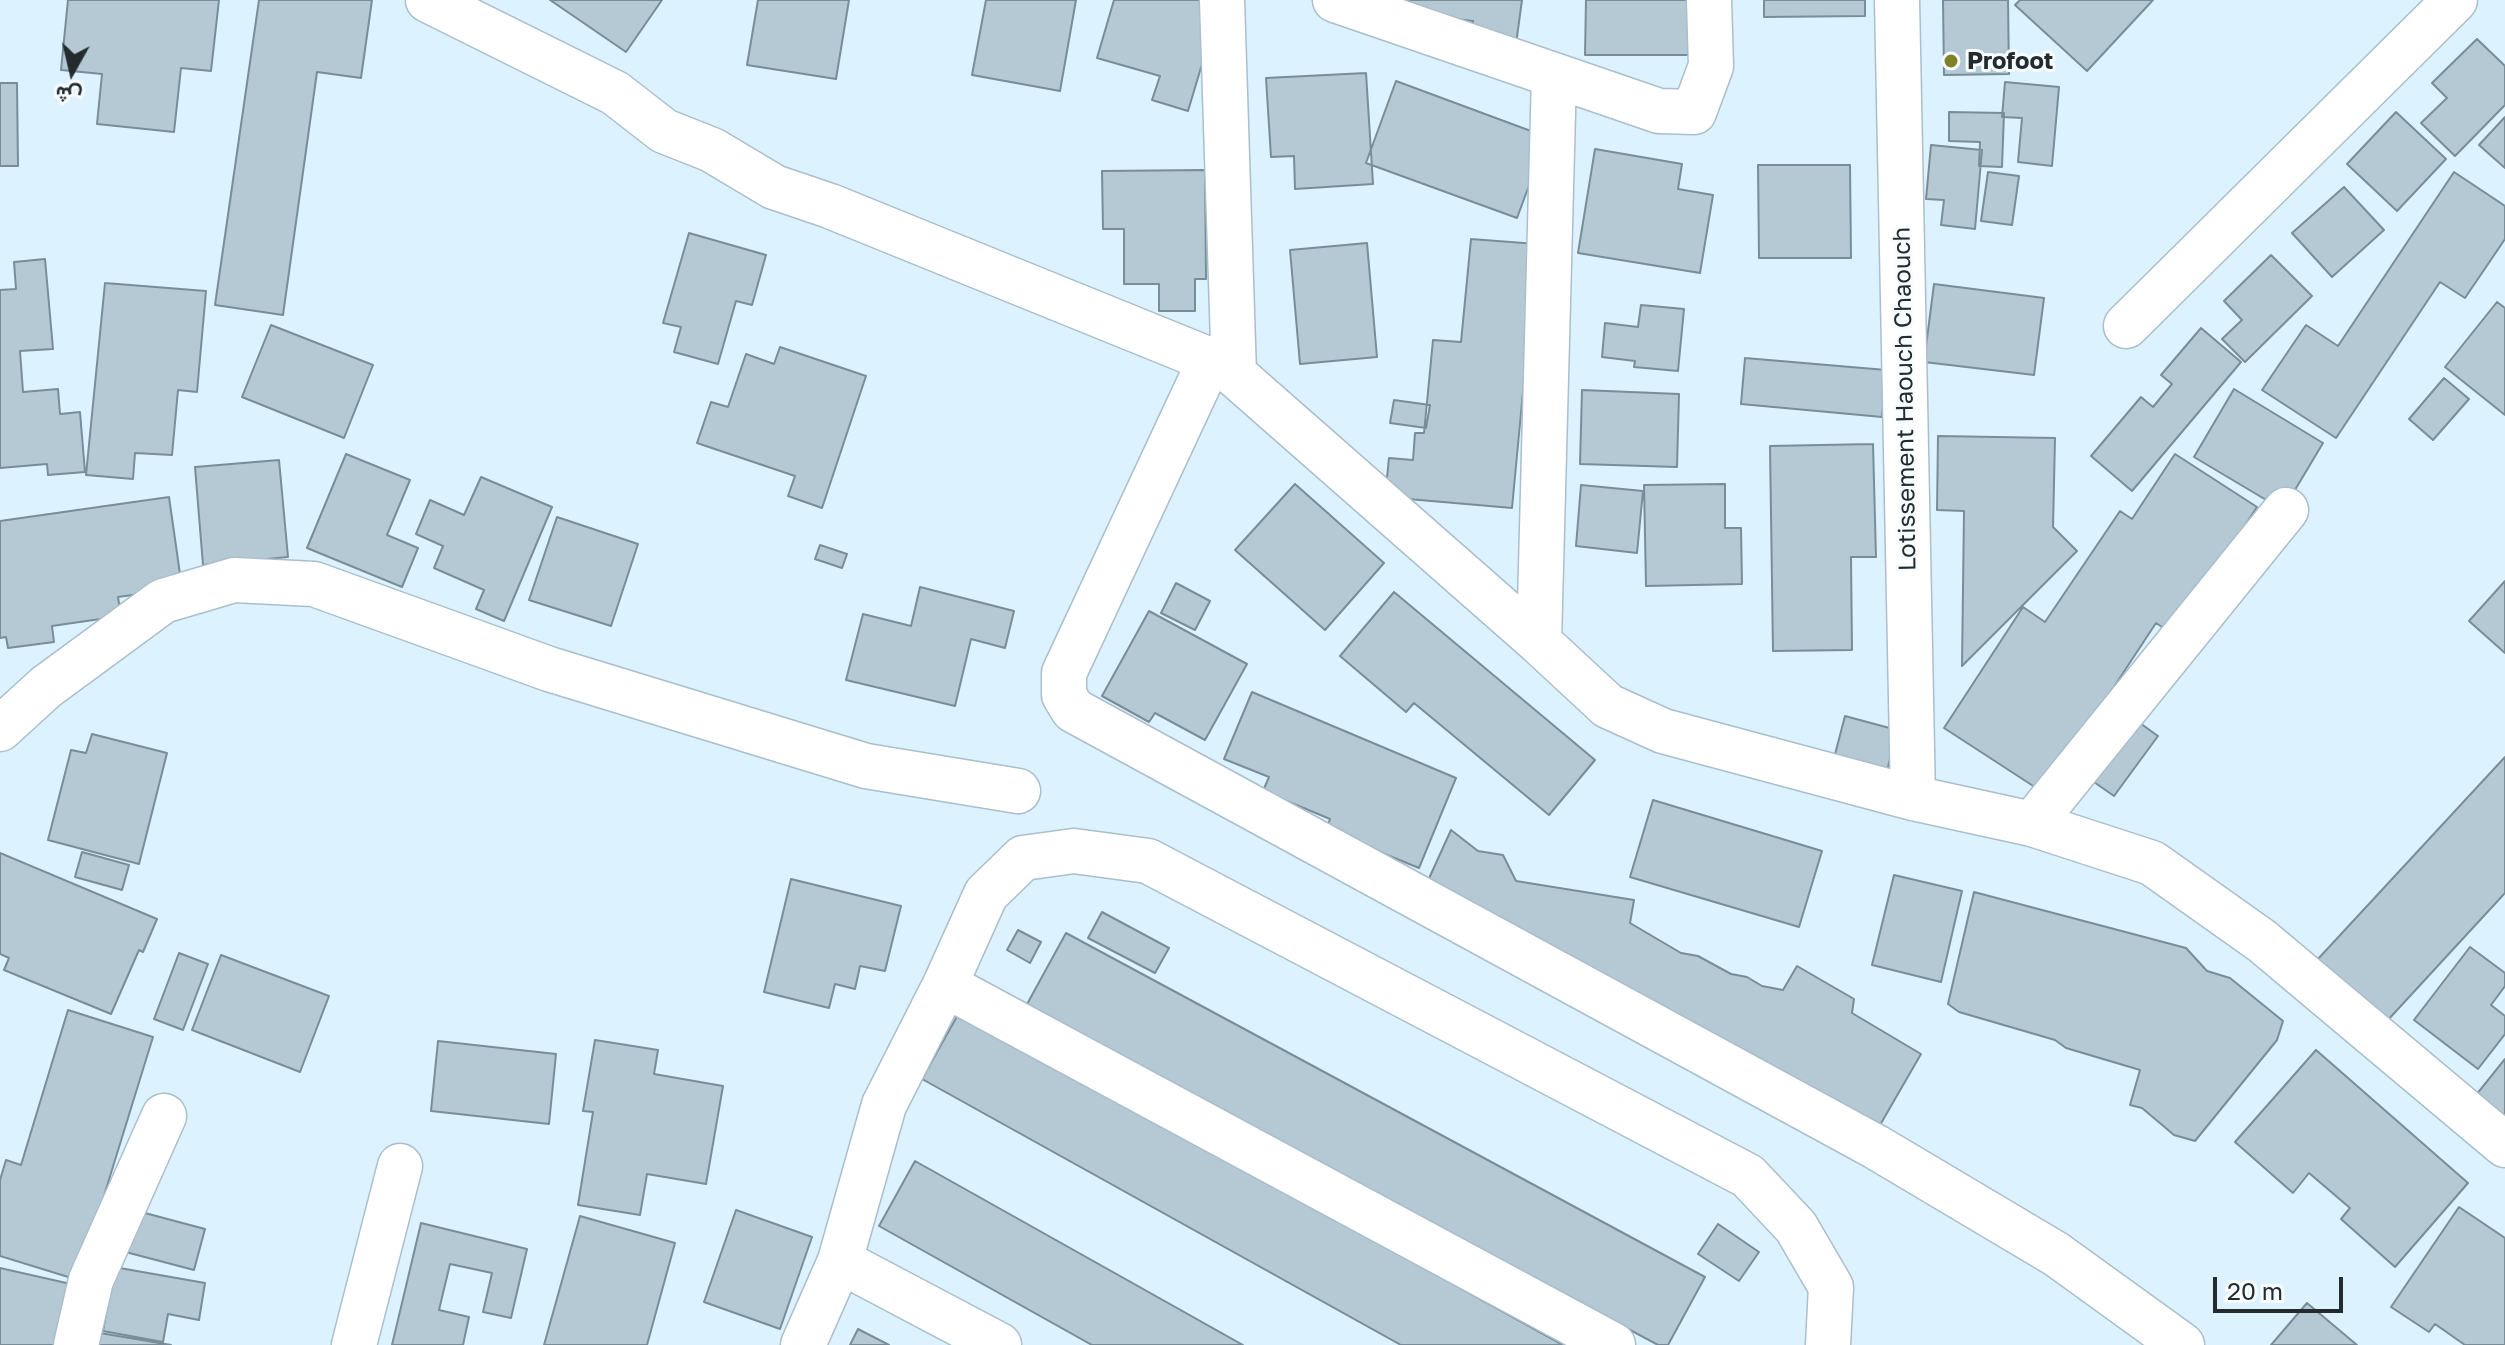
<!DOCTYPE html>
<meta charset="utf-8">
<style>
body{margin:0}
#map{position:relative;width:2505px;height:1345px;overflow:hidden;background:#dcf2fe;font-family:"Golos Text",Vazirmatn,sans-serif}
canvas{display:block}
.north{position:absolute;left:32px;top:32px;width:80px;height:80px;-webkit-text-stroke:6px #f7fcfe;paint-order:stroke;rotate:188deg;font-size:22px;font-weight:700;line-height:32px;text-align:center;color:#232b2f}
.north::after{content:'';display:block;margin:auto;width:28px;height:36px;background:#232b2f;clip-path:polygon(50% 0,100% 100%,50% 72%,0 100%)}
.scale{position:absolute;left:2213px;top:1277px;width:130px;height:36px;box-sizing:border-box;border:4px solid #232b2f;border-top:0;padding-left:10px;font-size:24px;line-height:28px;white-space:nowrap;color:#232b2f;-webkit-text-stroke:6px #f7fcfe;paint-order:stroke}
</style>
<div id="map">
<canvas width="2505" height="1345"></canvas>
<div class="north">ش</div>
<div class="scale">20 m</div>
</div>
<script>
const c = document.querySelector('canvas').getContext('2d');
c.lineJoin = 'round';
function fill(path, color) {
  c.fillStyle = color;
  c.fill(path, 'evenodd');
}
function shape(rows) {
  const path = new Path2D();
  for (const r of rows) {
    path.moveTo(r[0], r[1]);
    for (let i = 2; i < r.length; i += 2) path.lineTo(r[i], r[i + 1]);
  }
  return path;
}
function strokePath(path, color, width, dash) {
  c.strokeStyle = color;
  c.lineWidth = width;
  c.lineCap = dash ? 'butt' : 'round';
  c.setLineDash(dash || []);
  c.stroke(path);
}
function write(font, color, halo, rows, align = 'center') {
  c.font = font + ' "Golos Text",sans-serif';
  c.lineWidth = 6;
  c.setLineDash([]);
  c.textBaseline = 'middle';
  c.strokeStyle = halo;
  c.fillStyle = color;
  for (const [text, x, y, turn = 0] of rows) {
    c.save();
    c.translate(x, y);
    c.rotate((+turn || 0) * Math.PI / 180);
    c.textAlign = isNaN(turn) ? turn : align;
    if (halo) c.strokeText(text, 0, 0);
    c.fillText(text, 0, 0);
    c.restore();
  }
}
const building = shape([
 [68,0,219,0,211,71,181,68,174,132,97,124,102,74,61,70,68,0],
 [259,0,372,0,361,78,317,72,283,315,215,305,259,0],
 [550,0,662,0,626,52,550,0],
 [758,0,849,0,836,79,747,65,758,0],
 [986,0,1076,0,1060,91,972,75,986,0],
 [1114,0,1206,0,1220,4,1188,111,1152,100,1160,76,1097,58,1114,0],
 [1406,0,1522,0,1516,44,1471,38,1473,21,1405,13,1406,0],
 [1586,0,1688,0,1688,55,1585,55,1586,0],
 [1764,0,1865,0,1865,16,1764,17,1764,0],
 [1943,0,2008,0,2009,74,1944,75,1943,0],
 [2020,0,2153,0,2087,71,2015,5,2020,0],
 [2477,39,2505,66,2505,105,2455,156,2421,123,2447,98,2432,83,2477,39],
 [1366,73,1373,184,1295,189,1294,156,1271,157,1266,78,1366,73],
 [1396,81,1547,137,1517,218,1366,163,1396,81],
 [2005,82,2059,87,2052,166,2018,162,2022,118,2002,117,2005,82],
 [0,83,17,83,18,166,0,166,0,83],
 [1949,112,2004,113,2002,167,1979,166,1980,142,1949,141,1949,112],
 [2396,112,2446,159,2397,211,2347,164,2396,112],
 [2505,117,2505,168,2479,145,2505,117],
 [1931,145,1982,150,1975,229,1941,225,1944,200,1926,199,1931,145],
 [1595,149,1682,164,1678,189,1713,195,1700,273,1578,253,1595,149],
 [1758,165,1850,165,1851,258,1759,258,1758,165],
 [1205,170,1206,279,1195,279,1195,311,1159,311,1159,284,1124,284,1124,229,1103,229,1102,171,1205,170],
 [1988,172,2019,176,2012,225,1981,221,1988,172],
 [2454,172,2505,206,2505,239,2465,298,2440,282,2336,438,2262,390,2306,325,2338,346,2454,172],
 [2344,187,2384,230,2332,277,2292,233,2344,187],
 [689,233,766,255,752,305,736,301,718,364,674,352,681,327,663,323,689,233],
 [1471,239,1537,244,1512,508,1385,497,1389,458,1413,460,1415,433,1424,433,1433,340,1461,342,1471,239],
 [1367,243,1377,357,1300,364,1290,250,1367,243],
 [2271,255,2312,296,2245,362,2222,339,2242,320,2224,301,2271,255],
 [45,259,53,349,20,351,23,392,58,389,60,414,80,412,85,472,48,475,47,464,0,468,0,290,16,289,14,262,45,259],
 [105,283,206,291,197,392,178,390,172,455,135,453,133,479,86,475,105,283],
 [1934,284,2044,298,2034,375,1924,362,1934,284],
 [2497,302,2505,308,2505,415,2445,367,2497,302],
 [1641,305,1684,309,1678,371,1634,367,1635,361,1602,357,1605,323,1638,327,1641,305],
 [271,325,373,365,344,438,242,397,271,325],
 [2201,328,2241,362,2132,491,2091,456,2141,397,2153,407,2172,384,2161,375,2201,328],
 [780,347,866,376,822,508,788,496,795,476,697,443,711,402,728,407,746,354,774,364,780,347],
 [1745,358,1886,370,1882,417,1741,404,1745,358],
 [2444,378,2469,399,2433,440,2409,419,2444,378],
 [2234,389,2323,443,2283,510,2194,457,2234,389],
 [1582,390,1679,394,1677,467,1580,464,1582,390],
 [1394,400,1430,405,1426,428,1390,423,1394,400],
 [1938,436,2055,438,2053,527,2077,551,1962,666,1964,511,1937,510,1938,436],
 [1873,444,1876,557,1851,557,1852,650,1773,651,1770,446,1873,444],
 [346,454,410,480,387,535,418,548,402,587,307,548,346,454],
 [2175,454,2257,507,2174,635,2156,623,2044,793,1944,728,2023,607,2045,622,2120,511,2132,519,2175,454],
 [279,460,288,557,203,565,195,467,279,460],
 [481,477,552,507,504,621,476,609,484,590,434,568,443,546,416,534,430,500,464,515,481,477],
 [1295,484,1384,563,1325,630,1235,550,1295,484],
 [1725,484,1725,528,1741,528,1742,584,1646,586,1644,485,1725,484],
 [1581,485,1643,491,1637,553,1576,546,1581,485],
 [169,497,182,588,118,597,121,616,52,626,54,642,8,648,6,637,0,638,0,521,169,497],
 [557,517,638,544,611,626,529,600,557,517],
 [820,545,847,554,842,568,815,559,820,545],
 [2505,581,2505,653,2469,621,2505,581],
 [1176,583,1210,601,1195,630,1161,613,1176,583],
 [920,587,1014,611,1005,648,971,639,955,706,846,680,863,614,911,626,920,587],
 [1394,592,1595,760,1549,815,1414,703,1406,712,1340,656,1394,592],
 [1149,611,1247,664,1205,740,1155,713,1149,722,1102,696,1149,611],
 [1252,692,1456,778,1419,868,1326,830,1330,819,1263,791,1269,777,1224,759,1252,692],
 [2126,713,2158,736,2114,796,2081,773,2126,713],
 [1845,716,1897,730,1886,775,1833,762,1845,716],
 [92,734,167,753,139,864,48,840,71,750,86,753,92,734],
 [2505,757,2505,893,2387,1021,2318,959,2505,757],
 [1653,800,1822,851,1799,927,1630,877,1653,800],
 [1451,830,1478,851,1503,855,1516,881,1634,900,1630,923,1681,953,1698,956,1731,974,1747,977,1762,986,1783,990,1797,966,1854,999,1852,1013,1921,1054,1872,1139,1426,885,1451,830],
 [82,852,129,865,122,890,75,877,82,852],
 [0,853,157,919,143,952,139,950,111,1014,4,970,9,958,0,954,0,853],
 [1894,875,1962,891,1941,982,1872,965,1894,875],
 [791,879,901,906,885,971,860,966,855,989,835,984,829,1008,764,992,791,879],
 [1974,892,2186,948,2207,971,2230,978,2283,1021,2277,1040,2195,1141,2174,1135,2142,1108,2130,1105,2140,1070,2066,1048,2055,1040,1959,1012,1948,1004,1974,892],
 [1102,912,1169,948,1155,973,1088,938,1102,912],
 [1018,930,1041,942,1030,963,1007,950,1018,930],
 [1066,933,1705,1277,1668,1345,1658,1345,1026,1006,1066,933],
 [2470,947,2505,973,2505,986,2491,1005,2505,1016,2505,1034,2478,1069,2414,1020,2470,947],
 [179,953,208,964,183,1030,154,1019,179,953],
 [221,955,329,996,300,1072,192,1030,221,955],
 [68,1010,153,1037,78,1280,0,1256,0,1180,6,1160,21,1165,68,1010],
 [960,1011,1563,1345,1401,1345,922,1079,960,1011],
 [595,1040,658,1050,654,1074,723,1086,706,1184,647,1174,640,1215,578,1205,593,1112,583,1111,595,1040],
 [438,1041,556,1054,549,1124,431,1111,438,1041],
 [2316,1050,2468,1183,2395,1267,2341,1219,2350,1208,2309,1173,2293,1193,2235,1142,2316,1050],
 [2505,1059,2505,1135,2468,1105,2505,1059],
 [915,1161,1243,1345,1092,1345,879,1226,915,1161],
 [2459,1207,2505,1238,2505,1345,2465,1345,2435,1324,2429,1332,2391,1307,2459,1207],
 [130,1209,205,1229,194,1270,118,1250,130,1209],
 [736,1210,812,1237,780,1329,704,1302,736,1210],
 [580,1216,675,1243,647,1345,544,1345,580,1216],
 [421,1223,527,1249,511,1318,483,1312,492,1273,450,1264,439,1310,469,1317,463,1345,392,1345,421,1223],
 [1718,1224,1759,1252,1739,1281,1698,1254,1718,1224],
 [114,1267,205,1283,199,1320,168,1314,163,1342,103,1331,114,1267],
 [0,1268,84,1287,71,1345,0,1345,0,1268],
 [2307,1303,2357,1345,2271,1345,2307,1303],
 [858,1329,889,1345,850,1345,858,1329],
 [100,1333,171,1345,98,1345,100,1333]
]);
const minor = shape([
 [428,0,615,93,664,131,712,150,774,187,830,206,1210,360,1234,374,1539,642,1608,706,1663,731,1913,798,2032,824,2152,863,2262,941,2505,1145],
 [1222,0,1234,374],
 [1335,0,1659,111,1694,112,1711,66,1709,0],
 [1897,0,1913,798],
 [2126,326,2455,0],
 [1210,360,1064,673,1064,695,1073,710,1876,1147,2056,1254,2182,1345],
 [1539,642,1554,75],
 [0,729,46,687,163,601,234,580,314,584,549,669,866,766,1018,791],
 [2032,824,2286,510],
 [945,985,1613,1345],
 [840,1261,999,1345],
 [76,1345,91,1280,164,1116],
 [354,1345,400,1166],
 [803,1345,840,1261,884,1105,945,985,986,894,1023,858,1074,851,1148,861,1748,1176,1796,1227,1831,1287,1828,1345]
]);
const markers = [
 [1951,61,8,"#808029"]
];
const poiNames = [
 ["Profoot",1967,61]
];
const streetNames = [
 ["Lotissement Haouch Chaouch",1905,399,-91]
];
fill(building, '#b4c9d4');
strokePath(building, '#798d98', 2);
strokePath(minor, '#aabfcb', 47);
strokePath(minor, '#fff', 44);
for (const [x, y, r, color] of markers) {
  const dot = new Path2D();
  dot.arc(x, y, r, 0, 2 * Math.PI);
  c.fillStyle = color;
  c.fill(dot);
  strokePath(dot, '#f7fcfe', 3);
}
write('bold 24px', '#232b2f', '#f7fcfe', poiNames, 'left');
write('24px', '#232b2f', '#f7fcfe', streetNames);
</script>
